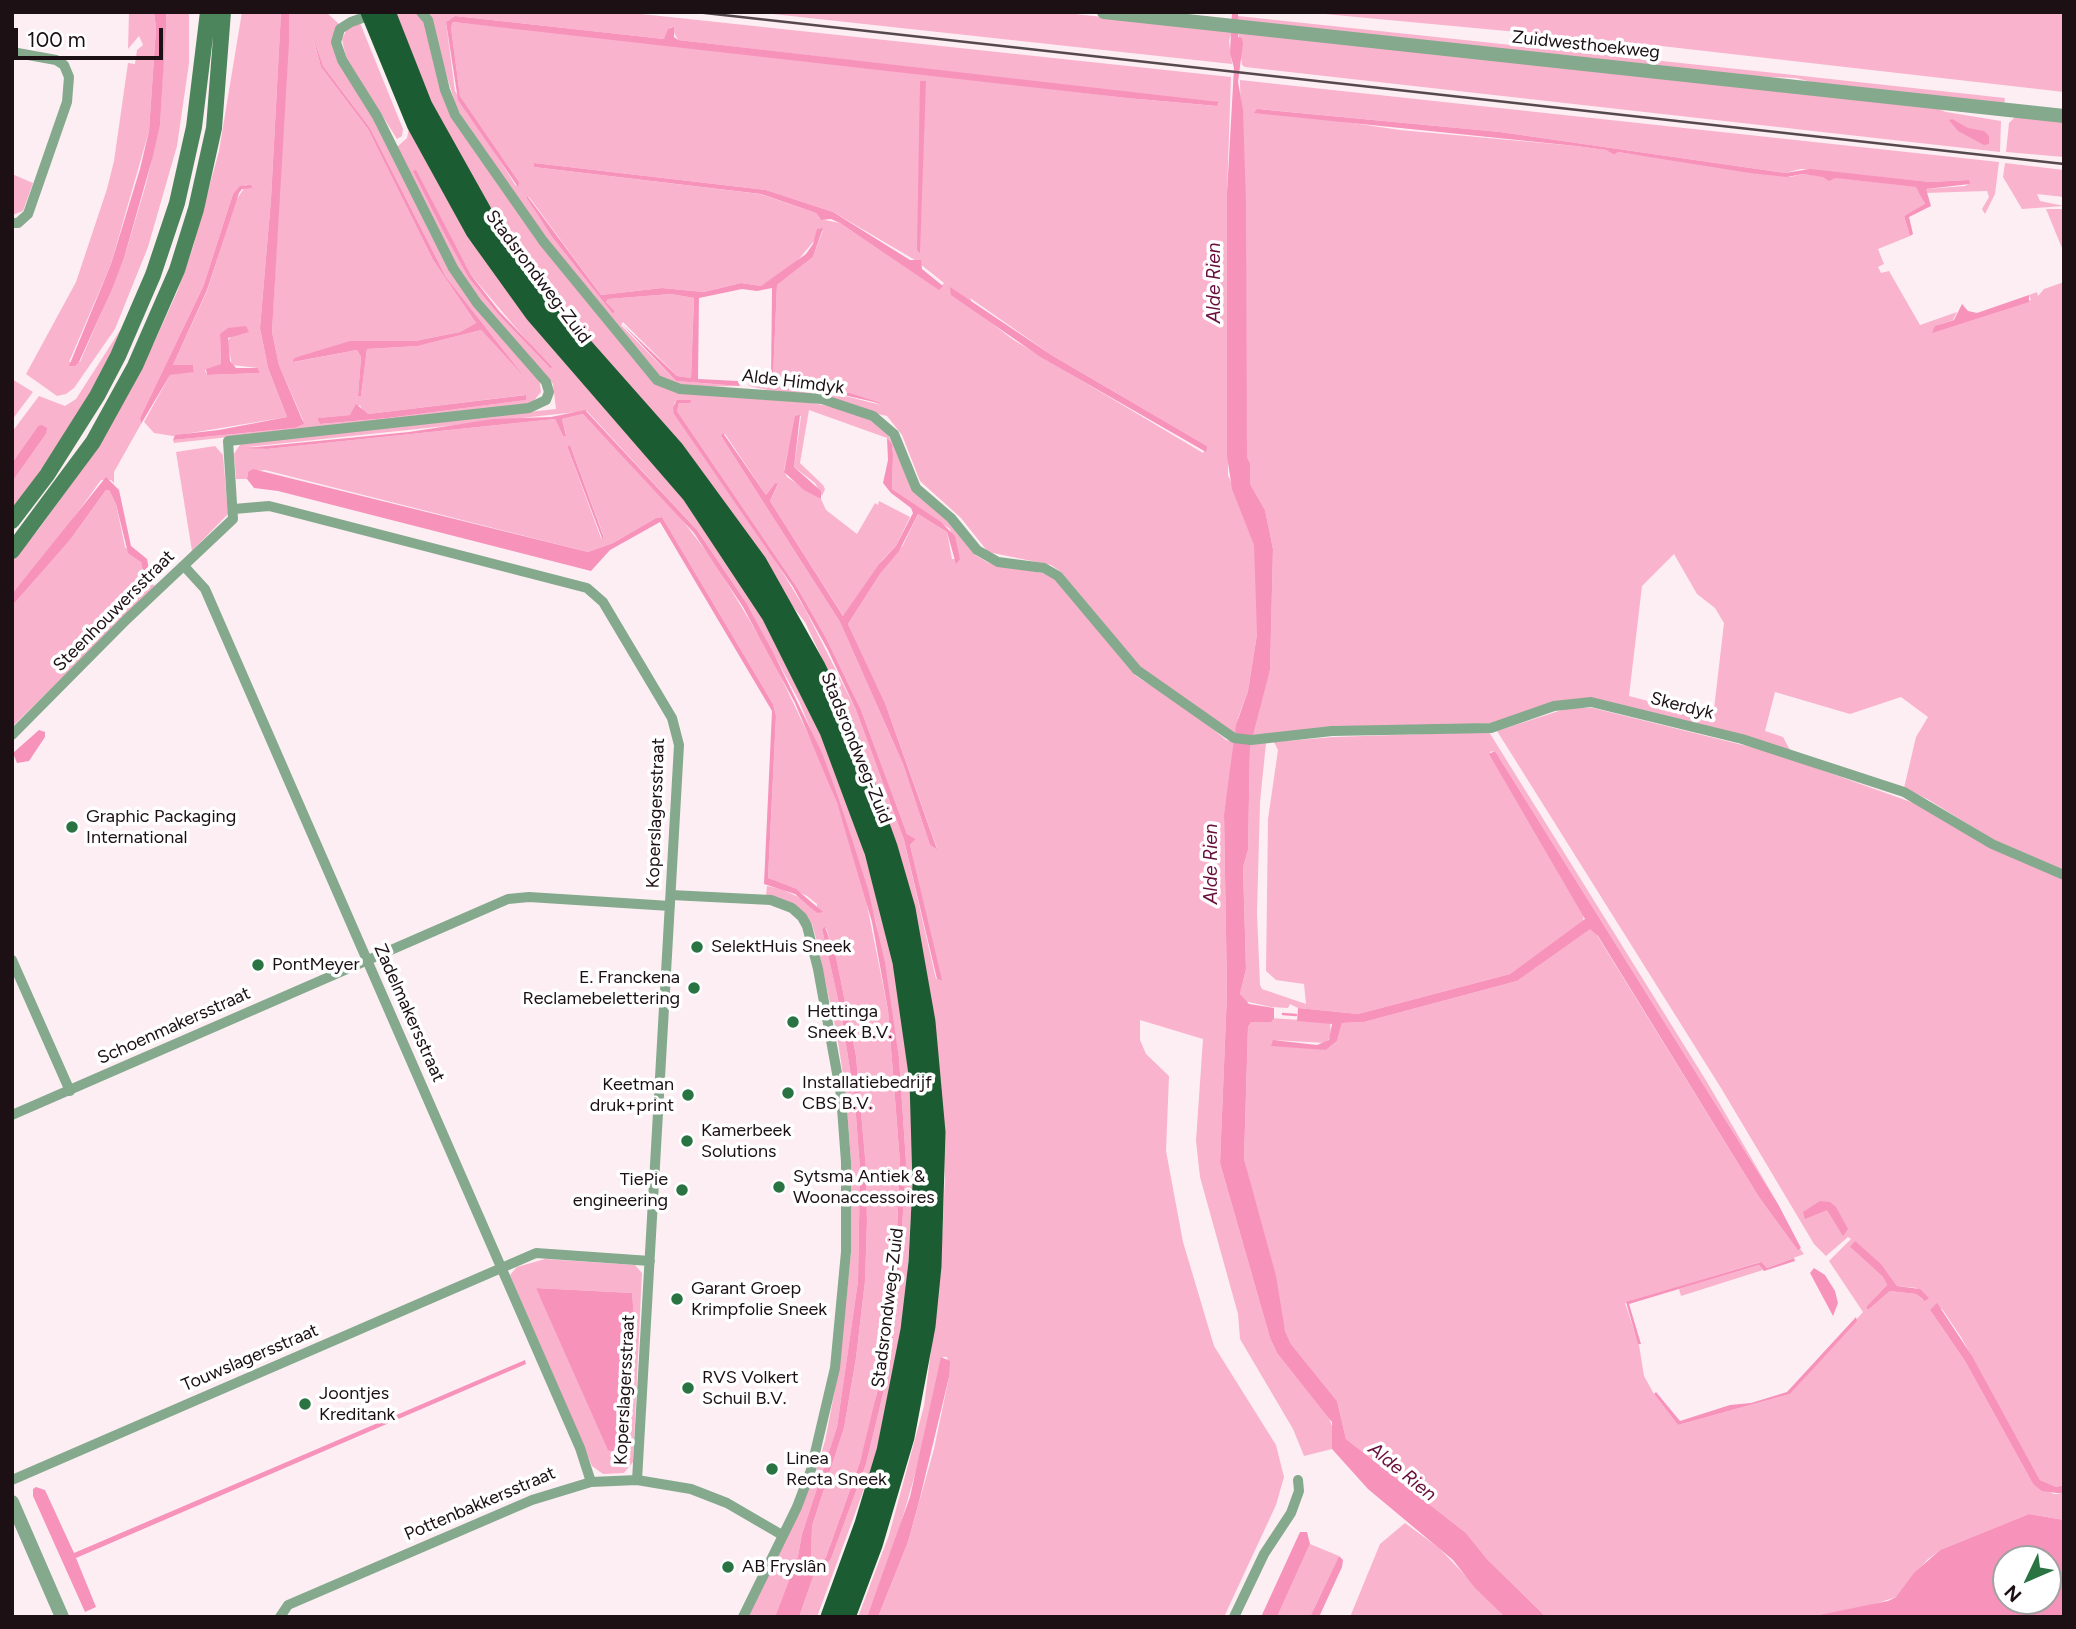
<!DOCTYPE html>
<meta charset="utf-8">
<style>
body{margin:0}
#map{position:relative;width:2076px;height:1629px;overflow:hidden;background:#fdeef3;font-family:Figtree,sans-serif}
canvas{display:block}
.frame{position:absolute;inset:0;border:14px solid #1c1014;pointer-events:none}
.north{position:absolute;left:1992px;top:1545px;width:70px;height:70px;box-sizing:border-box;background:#fff;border:2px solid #a49fa1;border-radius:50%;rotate:226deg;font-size:19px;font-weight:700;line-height:28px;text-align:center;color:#1c1014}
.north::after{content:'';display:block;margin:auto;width:24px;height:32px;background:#297442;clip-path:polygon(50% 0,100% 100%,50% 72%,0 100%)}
.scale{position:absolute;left:14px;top:28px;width:149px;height:32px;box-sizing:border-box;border:4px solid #1c1014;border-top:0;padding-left:9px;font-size:21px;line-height:24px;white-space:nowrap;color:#1c1014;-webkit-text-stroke:5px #fff;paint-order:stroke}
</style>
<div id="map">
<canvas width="2076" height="1629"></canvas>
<div class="frame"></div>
<div class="north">N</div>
<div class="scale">100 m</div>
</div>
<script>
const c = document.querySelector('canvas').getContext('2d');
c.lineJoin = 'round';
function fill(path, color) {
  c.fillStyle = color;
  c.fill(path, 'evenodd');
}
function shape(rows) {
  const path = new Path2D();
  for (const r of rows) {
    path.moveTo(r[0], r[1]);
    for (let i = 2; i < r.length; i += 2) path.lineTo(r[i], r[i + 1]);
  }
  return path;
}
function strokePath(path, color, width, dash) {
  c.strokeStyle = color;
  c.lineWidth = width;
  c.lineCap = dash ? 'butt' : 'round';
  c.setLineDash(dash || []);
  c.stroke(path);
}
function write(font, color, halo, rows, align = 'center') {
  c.font = font + ' Figtree,sans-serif';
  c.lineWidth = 7;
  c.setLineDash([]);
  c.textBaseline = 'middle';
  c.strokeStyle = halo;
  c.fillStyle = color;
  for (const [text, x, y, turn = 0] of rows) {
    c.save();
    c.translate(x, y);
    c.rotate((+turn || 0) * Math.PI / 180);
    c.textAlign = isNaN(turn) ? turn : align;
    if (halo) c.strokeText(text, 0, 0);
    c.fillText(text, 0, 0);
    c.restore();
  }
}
const green = shape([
 [129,12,154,12,156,28,149,131,111,264,69,362,80,362,99,318,124,258,146,184,160,124,166,12,189,12,189,63,177,146,148,247,115,329,74,388,66,394,57,396,26,374,76,282,107,189,114,161,128,63,135,64,137,50,143,45,139,36,128,49],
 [242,12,281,12,271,199,260,328,268,368,287,417,173,436,154,433,144,422,170,375,194,371,193,365,173,365,207,291,236,200,247,184,233,194,203,287,140,418,141,424,114,472,114,483,111,480,101,480,62,534,12,594,12,560,38,530,88,461,154,343,177,292,193,247,219,151],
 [220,334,232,336,227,341,232,365,258,368,260,373,207,375,205,370,221,364],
 [289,12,326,12,339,24,334,35,431,235,539,378,541,392,531,404,174,443,173,440,294,428,303,420,279,365,272,332],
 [313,38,323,66,370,128,446,277,527,380,481,330,418,346,367,349,361,396,358,396,361,357,357,350,294,362,294,358,326,351,340,344,415,341,460,332,476,323,433,260,368,129,321,67],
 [525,395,525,400,388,418,320,424,319,418,350,415,360,405,363,412,368,414],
 [394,12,416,12,424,21,441,91,540,244,654,383,677,393,813,403,852,411,872,420,885,430,897,450,911,489,945,518,975,555,989,563,1047,574,1055,579,1136,676,1194,713,1226,740,1235,742,1224,814,1227,993,1220,1163,1270,1338,1277,1353,1329,1417,1334,1433,1332,1449,1304,1456,1293,1429,1240,1339,1238,1314,1200,1177,1196,1141,1203,1039,1140,1020,1140,1040,1146,1054,1169,1076,1166,1151,1183,1242,1214,1346,1276,1445,1284,1477,1276,1505,1224,1617,878,1617,908,1542,934,1449,949,1377,947,1357,942,1357,922,1450,899,1530,867,1617,858,1617,889,1535,924,1406,940,1278,945,1178,941,1094,836,688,805,622,532,275,443,133],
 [675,402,691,402,679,403,677,411,798,589,826,638,861,710,907,834,916,839,910,845,941,979,936,979,904,840,856,710,805,609,770,552,677,417,673,407],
 [809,410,887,438,892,444,893,455,892,489,950,529,960,559,952,559,947,532,918,514,903,545,880,574,848,624,885,703,937,848,930,845,903,764,840,622,721,436,725,434,766,495,775,483,778,485,770,501,844,617,882,560,896,546,910,517,879,501,878,505,875,503,857,534,826,510,821,499,787,477,784,470,796,416,801,416,794,467,815,483,822,496,825,489,823,485,800,463],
 [427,12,623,12,1231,77,1227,193,1228,475,1252,533,1257,562,1257,634,1248,691,1238,718,1236,734,1142,669,1061,572,1051,565,988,552,961,518,920,481,902,435,887,416,749,386,748,383,774,384,817,389,881,405,850,393,776,382,773,378,777,285,813,257,823,230,794,265,761,286,741,283,704,292,662,288,601,295,529,197,526,197,552,237,613,314,615,311,606,302,608,299,671,294,694,298,691,378,677,376,623,322,621,325,676,381,740,386,681,387,663,380,539,229,457,109],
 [455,16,664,39,671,27,678,40,1219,103,1216,106,1127,98,671,44,453,22,451,27,460,96,519,182,516,186,455,91,446,22],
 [534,163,766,190,833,212,915,260,944,283,939,289,840,223,820,219,816,213,760,194,534,167],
 [970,298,1053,356,1207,446,1203,453,1012,339,975,310],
 [754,12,1057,12,1232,31,1229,41,1232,64],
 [1303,12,2064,12,2064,92,1635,43],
 [1238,16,1775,73,2005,98,2004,104,1819,84,1796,78,1746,76,1238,22],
 [360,23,403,129,402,136,397,139,346,58,342,39,347,29],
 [1238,31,1932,106,1946,112,2001,121,2000,152,1245,67,1242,65],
 [1240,80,1999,162,1995,194,1985,214,1982,209,1989,197,1987,191,1925,193,1926,189,1965,186,1969,184,1969,180,1930,182,1801,169,1785,173,1500,132,1258,109,1400,130,1576,146,1606,150,1614,155,1618,152,1790,177,1803,174,1918,187,1925,205,1904,216,1910,236,1878,249,1884,264,1878,267,1881,273,1889,271,1920,325,1957,312,1953,320,1935,326,2031,300,2029,295,2037,292,2038,296,2044,289,2064,282,2064,870,1992,839,1929,800,1904,788,1916,737,1928,717,1901,697,1850,714,1775,692,1765,731,1783,737,1790,750,1583,698,1550,703,1493,723,1251,735,1270,670,1273,549,1265,510,1250,484,1250,463,1247,457],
 [1674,554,1697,594,1715,608,1724,623,1713,718,1629,696,1642,586],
 [2015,117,2064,122,2064,157,2006,152,2009,123],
 [409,128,684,498,777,639,847,793,891,947,911,1082,914,1165,905,1313,875,1459,817,1617,799,1617,813,1577,831,1559,866,1464,888,1373,897,1313,906,1162,899,1058,876,922,840,802,799,701,747,604,697,530,587,411,248,447,267,449,555,419,563,436,566,435,562,419,583,414,673,508,713,560,770,654,818,755,837,803,864,890,888,1010,900,1162,896,1254,891,1312,872,1419,860,1462,826,1557,820,1566,814,1568,811,1565,812,1526,844,1428,856,1358,865,1281,867,1222,866,1168,856,1056,836,957,826,928,822,929,841,1012,855,1102,860,1169,858,1281,837,1427,802,1534,798,1556,775,1617,748,1617,816,1471,825,1441,839,1369,851,1253,851,1162,846,1094,837,1035,816,938,812,924,795,904,766,896,767,886,781,889,805,900,817,913,817,904,807,896,768,878,776,716,773,704,662,517,656,518,613,543,588,552,265,470,248,472,247,479,236,479,234,454,241,443,556,409,553,384,480,301,456,266,397,147,407,138],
 [415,170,471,275,550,368,497,313,468,277,446,237],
 [570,445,604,537,604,538,601,538,567,446],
 [2005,163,2064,170,2064,197,2037,194,2040,201,2064,206,2022,209,2003,177],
 [12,174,33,183,23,211,12,215],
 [2046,209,2064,209,2064,253],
 [128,318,96,388,12,513,12,482,46,434,38,426,12,463,12,432,39,396,65,406,76,399],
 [12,379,33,392,12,420],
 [215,446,223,455,228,514,192,551,176,452],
 [106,490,109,490,116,504,125,547,141,562,149,581,155,586,12,727,12,606,70,540],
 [1568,708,1593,708,1771,752,1925,807,2064,879,2064,1485,2056,1487,2040,1480,1961,1337,1942,1309,1930,1310,1965,1361,2033,1484,2054,1494,2064,1494,2064,1520,2029,1514,1940,1550,1927,1560,1896,1597,1872,1605,1809,1617,1546,1617,1487,1559,1466,1533,1346,1439,1337,1401,1291,1344,1285,1331,1244,1159,1248,1027,1251,1022,1270,1022,1271,1018,1330,1022,1331,1036,1326,1043,1273,1040,1326,1050,1337,1041,1342,1023,1364,1022,1517,981,1590,928,1595,932,1757,1194,1804,1254,1767,1268,1760,1262,1625,1303,1639,1345,1644,1376,1654,1394,1678,1425,1790,1394,1863,1312,1829,1261,1851,1239,1848,1237,1826,1256,1814,1244,1721,1088,1497,731],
 [1850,1247,1882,1265,1897,1286,1917,1288,1923,1300,1916,1294,1890,1291,1868,1310,1866,1307,1887,1285,1883,1277],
 [1489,732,1707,1082,1778,1204,1495,751,1490,752,1584,913,1583,921,1510,974,1358,1014,1298,1008,1290,1004,1288,1008,1271,1007,1244,1001,1240,994,1246,969,1243,867,1248,850,1250,744,1266,743,1260,802,1257,913,1260,985,1262,989,1306,1004,1304,984,1276,980,1266,971,1268,819,1278,750,1274,742,1333,737],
 [545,1259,635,1265,642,1273,633,1462,624,1473,603,1474,592,1466,510,1275,517,1267],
 [536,1288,632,1293,634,1317,619,1455],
 [1759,1265,1763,1270,1681,1296,1679,1289],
 [1405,1523,1439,1548,1505,1617,1350,1617,1380,1544],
 [1310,1544,1339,1556,1310,1617,1277,1617]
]);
const water = shape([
 [154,12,166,12,166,25,160,125,153,156,124,258,112,289,79,362,75,366,69,366,111,264,140,169,149,131,156,28],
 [281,12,289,12,289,42,272,332,279,365,304,424,294,428,173,440,175,435,219,430,287,417,268,368,260,328,271,199],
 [1232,12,1238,12,1238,37,1242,38,1243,43,1238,82,1243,110,1246,205,1247,457,1250,463,1250,484,1265,510,1273,549,1270,670,1250,746,1248,850,1243,867,1246,969,1240,994,1249,1004,1274,1008,1274,1018,1271,1022,1251,1022,1248,1027,1244,1159,1276,1276,1285,1331,1291,1344,1337,1401,1346,1439,1466,1533,1487,1559,1546,1617,1505,1617,1475,1588,1453,1560,1368,1489,1332,1449,1332,1422,1277,1353,1270,1338,1220,1163,1227,993,1224,814,1236,725,1248,691,1257,634,1254,545,1232,489,1227,456,1227,193,1234,68,1230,53],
 [455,16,664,39,668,29,674,27,674,37,678,40,1219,102,1217,106,1127,98,453,22,451,27,460,96,519,182,518,187,458,100,446,22],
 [313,37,323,66,370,128,446,277,527,380,481,330,418,346,367,349,361,396,358,396,361,357,357,350,293,362,294,358,350,341,415,341,460,332,476,323,433,260,368,129,321,67],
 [920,81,926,81,920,253,917,250],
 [1257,109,1500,132,1785,173,1810,169,1930,182,1969,180,1970,184,1926,189,1931,206,1909,217,1913,234,1910,236,1904,216,1925,204,1916,187,1835,178,1829,181,1823,177,1803,174,1787,177,1750,173,1618,152,1614,155,1606,150,1576,146,1254,113],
 [1952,119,1968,128,1984,131,1989,136,1989,144,1984,145,1958,131,1949,120],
 [534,163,766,190,833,212,910,260,921,260,922,269,943,286,939,290,840,223,831,219,821,220,816,213,761,194,534,167],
 [416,170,471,275,499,311,552,367,550,368,497,313,468,277,446,237,413,171],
 [251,185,252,188,242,189,239,193,207,290,173,365,193,365,194,372,170,375,141,424,140,418,203,287,233,194,240,186],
 [526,197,528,197,601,295,662,288,704,292,741,283,761,286,806,254,813,244,817,229,823,228,813,257,777,285,773,378,776,382,850,393,883,404,817,389,747,383,771,381,772,288,757,291,742,289,699,298,698,379,738,381,740,386,676,381,621,323,677,376,691,378,694,298,671,294,608,299,606,302,615,311,613,314,552,237],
 [950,287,1053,356,1207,446,1206,452,1039,356,951,295],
 [2029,295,2029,302,1932,333,1935,326,1954,320,1962,304,1968,311,1977,313],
 [246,326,249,332,228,338,230,361,236,368,258,368,260,373,207,375,206,369,221,364,220,334,228,328],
 [526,395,526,400,388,418,320,424,318,420,318,418,350,415,356,404,368,414],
 [677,400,691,400,690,403,679,403,677,411,798,589,826,638,861,710,907,834,916,839,910,845,942,980,937,979,904,840,856,710,828,650,793,587,674,414,673,407],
 [585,410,697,530,747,604,773,652,822,753,840,802,868,889,885,963,899,1058,906,1162,897,1313,888,1373,866,1464,831,1559,813,1577,799,1617,775,1617,798,1556,802,1534,837,1427,858,1281,860,1169,855,1102,841,1012,822,929,825,927,836,957,856,1056,866,1168,867,1222,865,1281,856,1358,844,1428,812,1526,811,1565,814,1568,820,1566,826,1557,860,1462,882,1372,896,1254,900,1162,888,1010,872,922,837,803,795,703,743,607,694,533,583,414,562,419,566,436,563,436,555,419,267,449,246,448,409,432,493,419,551,417],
 [800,415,794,467,821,491,821,499,804,490,784,472,795,416],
 [42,425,47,428,46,434,12,482,12,463,38,426],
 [723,433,766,495,775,483,778,484,770,501,843,616,879,564,896,546,913,513,911,508,891,493,883,483,888,460,887,438,892,444,893,455,892,489,941,522,955,536,960,559,956,564,947,532,918,514,899,551,880,574,848,624,885,703,937,849,930,845,903,764,840,622,721,436],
 [570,445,604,538,602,538,567,446],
 [253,469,588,552,613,543,656,518,662,517,773,704,776,716,768,878,796,889,823,912,817,913,795,894,764,884,772,711,660,522,610,550,591,571,278,491,254,488,247,479,248,472],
 [106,477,119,490,131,546,147,559,151,579,146,581,141,562,128,553,116,504,109,490,106,490,70,540,12,606,12,594],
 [39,730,45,732,45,737,29,761,17,763,13,753],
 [1495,751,1778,1204,1801,1248,1798,1250,1757,1194,1598,936,1590,929,1517,981,1364,1022,1342,1023,1337,1041,1326,1050,1271,1046,1273,1040,1317,1045,1329,1040,1332,1024,1297,1021,1298,1008,1358,1014,1510,974,1585,919,1489,754],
 [1820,1201,1830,1202,1836,1207,1848,1229,1843,1236,1827,1210,1805,1219,1803,1212],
 [1855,1241,1882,1265,1897,1286,1920,1289,1929,1298,1925,1301,1916,1294,1890,1291,1868,1310,1866,1307,1887,1285,1883,1277,1850,1247],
 [1794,1258,1795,1261,1764,1271,1759,1265,1629,1304,1641,1344,1638,1344,1626,1302,1761,1262,1767,1268],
 [1814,1268,1825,1275,1835,1291,1838,1303,1833,1316,1810,1273],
 [536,1288,632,1293,634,1317,620,1455,608,1450],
 [1937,1303,1972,1356,2040,1480,2056,1487,2064,1485,2064,1494,2042,1491,2033,1484,1965,1361,1930,1310],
 [1856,1317,1857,1321,1790,1394,1678,1425,1654,1394,1656,1392,1680,1421,1730,1405,1751,1403,1787,1392],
 [941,1357,950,1361,949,1377,919,1502,908,1542,878,1617,867,1617,910,1497],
 [525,1360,526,1364,76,1558,96,1607,85,1612,33,1496,33,1489,36,1487,45,1490,74,1553],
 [2029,1514,2064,1520,2064,1616,1809,1617,1888,1601,1896,1597,1914,1573,1940,1550],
 [2006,1559,2048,1559,2048,1601,2006,1601],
 [1300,1532,1307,1532,1310,1544,1277,1617,1261,1617],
 [1339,1556,1343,1560,1342,1567,1319,1617,1310,1617]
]);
const stream = shape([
 [1283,1014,1296,1015]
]);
const minor = shape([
 [421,12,428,20,445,90,455,115,543,241,657,380,680,389,822,399,873,416,894,434,916,488,951,518,977,550,998,562,1044,568,1058,576,1137,670,1234,738,1251,740,1332,731,1491,728,1554,706,1591,702,1742,739,1904,792,1992,844,2064,875],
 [12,52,56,60,64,65,69,77,67,102,28,214,18,223,12,223],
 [234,509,269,506,285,510,587,588,603,602,672,718,679,745,637,1480],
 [184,566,205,589,580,1448,591,1482],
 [12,735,127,619,233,519,228,441,529,408,546,400,549,392,546,382,477,303,453,268,377,116,342,60,336,42,340,29,351,22,376,13],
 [671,895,771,900,792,908,802,917,807,926,818,969,841,1095,846,1162,846,1252,835,1368,811,1470,797,1507,743,1617],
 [12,960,70,1091],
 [12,1115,508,899,529,897,670,906],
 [12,1480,536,1253,650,1261],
 [280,1617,288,1605,532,1500,591,1482,637,1480,691,1489,727,1503,782,1535],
 [1234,1617,1264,1554,1291,1513,1299,1491,1298,1480]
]);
const tertiary = shape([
 [1104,12,2064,116],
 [12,1502,62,1617]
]);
const secondary = shape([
 [12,521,47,475,97,396,118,356,153,275,177,203,194,127,208,12],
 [12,551,93,442,135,366,177,270,196,209,214,128,223,12]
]);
const trunk = shape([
 [370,12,416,124,475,231,534,313,691,494,771,615,829,731,874,852,902,962,919,1081,922,1184,918,1262,910,1330,886,1451,864,1524,830,1617],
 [386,12,423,106,489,224,544,302,675,450,757,562,816,667,844,725,888,847,906,909,926,1022,936,1132,932,1266,926,1326,905,1437,873,1545,846,1617]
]);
const rail = shape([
 [696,12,2064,164]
]);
const markers = [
 [72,827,7,"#297442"],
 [697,947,7,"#297442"],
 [258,965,7,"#297442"],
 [694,988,7,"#297442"],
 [793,1022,7,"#297442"],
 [788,1093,7,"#297442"],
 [688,1095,7,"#297442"],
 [687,1141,7,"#297442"],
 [779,1187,7,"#297442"],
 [682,1190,7,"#297442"],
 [677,1299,7,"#297442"],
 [688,1388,7,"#297442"],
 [305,1404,7,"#297442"],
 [772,1469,7,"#297442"],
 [728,1567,7,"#297442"]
];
const streetNames = [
 ["Zuidwesthoekweg",1586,45,6],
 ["Stadsrondweg-Zuid",538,277,53],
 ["Alde Himdyk",793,382,7],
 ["Steenhouwersstraat",114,611,-45],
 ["Skerdyk",1682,706,14],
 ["Stadsrondweg-Zuid",856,748,68],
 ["Koperslagersstraat",656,813,-88],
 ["Zadelmakersstraat",409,1013,66],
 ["Schoenmakersstraat",174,1026,-24],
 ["Stadsrondweg-Zuid",888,1308,-83],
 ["Touwslagersstraat",250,1358,-23],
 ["Koperslagersstraat",625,1390,-87],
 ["Pottenbakkersstraat",480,1504,-23]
];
const poiNames = [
 ["Graphic Packaging",86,817],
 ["International",86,838],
 ["SelektHuis Sneek",711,947],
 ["PontMeyer",272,965],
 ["E. Franckena",680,978,"right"],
 ["Reclamebelettering",680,999,"right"],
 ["Hettinga",807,1012],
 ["Sneek B.V.",807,1033],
 ["Installatiebedrijf",802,1083],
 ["CBS B.V.",802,1104],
 ["Keetman",674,1085,"right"],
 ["druk+print",674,1106,"right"],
 ["Kamerbeek",701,1131],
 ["Solutions",701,1152],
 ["Sytsma Antiek &",793,1177],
 ["Woonaccessoires",793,1198],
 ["TiePie",668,1180,"right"],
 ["engineering",668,1201,"right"],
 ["Garant Groep",691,1289],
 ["Krimpfolie Sneek",691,1310],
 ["RVS Volkert",702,1378],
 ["Schuil B.V.",702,1399],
 ["Joontjes",319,1394],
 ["Kreditank",319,1415],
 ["Linea",786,1459],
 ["Recta Sneek",786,1480],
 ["AB Fryslân",742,1567]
];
const waterNames = [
 ["Alde Rien",1214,283,-90],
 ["Alde Rien",1211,864,-90],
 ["Alde Rien",1402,1472,39]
];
fill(green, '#fab3cd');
fill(water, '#f792bb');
strokePath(stream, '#f792bb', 2.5);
strokePath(minor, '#84a98c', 10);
strokePath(tertiary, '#84a98c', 14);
strokePath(secondary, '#4c855b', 16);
strokePath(trunk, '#1c5c32', 19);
strokePath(rail, '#56494d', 2.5);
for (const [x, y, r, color] of markers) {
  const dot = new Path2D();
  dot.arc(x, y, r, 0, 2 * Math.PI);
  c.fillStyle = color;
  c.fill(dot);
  strokePath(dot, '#fff', 2.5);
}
write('18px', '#1c1014', '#fff', streetNames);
write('18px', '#1c1014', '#fff', poiNames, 'left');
write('italic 19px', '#680f3d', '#fff', waterNames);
</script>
